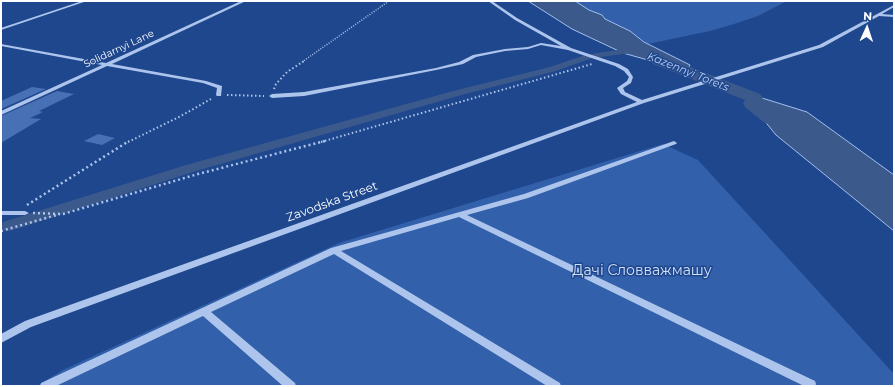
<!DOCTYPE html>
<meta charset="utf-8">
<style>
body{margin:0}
#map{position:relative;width:895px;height:387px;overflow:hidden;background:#1f478d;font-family:Montserrat,sans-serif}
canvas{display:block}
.frame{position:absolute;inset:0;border:2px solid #fff;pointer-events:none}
.north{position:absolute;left:847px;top:8px;width:40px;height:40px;-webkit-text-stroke:3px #1f478d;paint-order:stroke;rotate:3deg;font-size:11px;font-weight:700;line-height:16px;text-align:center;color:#fff}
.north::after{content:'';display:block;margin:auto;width:14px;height:18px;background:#fff;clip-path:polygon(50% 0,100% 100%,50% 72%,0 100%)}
</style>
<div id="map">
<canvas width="895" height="387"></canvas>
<div class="frame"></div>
<div class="north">N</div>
</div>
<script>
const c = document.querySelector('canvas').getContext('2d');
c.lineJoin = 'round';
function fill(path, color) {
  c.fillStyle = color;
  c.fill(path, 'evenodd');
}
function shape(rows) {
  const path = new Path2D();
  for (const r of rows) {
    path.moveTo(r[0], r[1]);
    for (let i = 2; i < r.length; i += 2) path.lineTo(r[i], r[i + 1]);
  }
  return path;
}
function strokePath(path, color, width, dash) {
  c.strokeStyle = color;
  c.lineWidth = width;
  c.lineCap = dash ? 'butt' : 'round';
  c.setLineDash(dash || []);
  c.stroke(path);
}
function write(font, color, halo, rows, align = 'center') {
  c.font = font + ' Montserrat,sans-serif';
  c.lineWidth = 3;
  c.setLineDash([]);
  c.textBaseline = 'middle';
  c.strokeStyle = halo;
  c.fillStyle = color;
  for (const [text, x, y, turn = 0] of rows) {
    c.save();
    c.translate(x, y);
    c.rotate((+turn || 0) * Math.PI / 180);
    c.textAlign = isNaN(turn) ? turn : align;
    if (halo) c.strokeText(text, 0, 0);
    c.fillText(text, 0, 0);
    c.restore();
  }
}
const green = shape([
 [575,1,787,1,758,16,734,24,710,31,648,44,630,31,605,19,602,15,589,10],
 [663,144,698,160,894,374,894,386,37,386,63,370,339,243]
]);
const water = shape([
 [528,1,575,1,589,10,602,15,605,19,630,31,644,42,690,65,687,71,623,53,572,29,528,1],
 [746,98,762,98,807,112,894,175,894,231,776,135,746,98]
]);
const canal = shape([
 [637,47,640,48,641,50,640,52,592,58,556,71,465,94,196,171,13,230,8,231,3,230,1,227,3,222,186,165,457,90,550,67,585,55,637,47]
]);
const river = shape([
 [658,56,693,68,760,94,763,98,761,102,779,115,781,119,779,123,772,125,765,123,746,108,743,104,745,100,653,64,650,61,653,58,658,56]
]);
const building = shape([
 [32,87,46,89,1,109,1,101],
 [57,91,74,94,39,111,43,112,30,118,41,119,1,143,1,116],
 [98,134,115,138,102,145,84,141]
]);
const pathFar2 = shape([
 [302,62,389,1]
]);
const pathFar1 = shape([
 [274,89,276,84,287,72,304,61],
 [227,95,264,96],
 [128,142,179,117,211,99],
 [321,142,592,64]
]);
const path = shape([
 [27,205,129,141],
 [33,213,63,214,198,174,325,141],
 [1,231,60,214]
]);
const minor = shape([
 [82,1,87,1,1,30,1,28,82,1],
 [241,1,246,1,112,64,206,81,222,86,221,96,217,96,216,95,217,88,203,83,107,66,1,115,1,111,102,65,1,46,1,44,106,63,241,1],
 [488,1,492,1,517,18,571,48,619,64,628,69,633,77,631,83,623,88,625,92,642,100,819,45,894,5,894,7,882,14,894,15,894,17,879,16,823,47,644,103,31,327,1,343,1,334,25,321,637,102,621,94,617,88,627,81,629,77,624,71,615,66,568,50,541,45,528,49,505,51,476,57,463,64,436,70,304,96,272,98,269,96,272,94,304,92,436,68,459,62,473,55,505,49,528,47,541,43,561,46,515,20,488,1],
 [674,141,677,143,676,144,528,198,467,215,815,381,816,384,815,386,804,386,459,217,341,251,560,383,561,386,547,386,334,254,211,312,295,383,296,386,283,386,203,316,56,386,40,386,41,383,331,248,524,194,674,141],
 [1,211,25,211,29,213,25,215,1,215,1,211]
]);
const farStreetnames = [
 ["Solidarnyi Lane",119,49,-25]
];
const farWaternames = [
 ["Kazennyi Torets",688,72,22]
];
const streetNames = [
 ["Zavodska Street",332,202,-20]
];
const nearParknames = [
 ["Дачі Словважмашу",642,271]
];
fill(green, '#3360ab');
fill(water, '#3c598c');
strokePath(water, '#a1bfee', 1);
fill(canal, '#3c598c');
fill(river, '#3c598c');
fill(building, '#4870b5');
strokePath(pathFar2, '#adc5ec', 1.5, [1, 1.5]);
strokePath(pathFar1, '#adc5ec', 2, [1.5, 2.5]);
strokePath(path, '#adc5ec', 2.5, [2, 3]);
fill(minor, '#adc5ec');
write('10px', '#fff', '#1f478d', farStreetnames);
write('italic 11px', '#b9d0f3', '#1f478d', farWaternames);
write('12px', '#fff', '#1f478d', streetNames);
write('14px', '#d2e1f9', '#1f478d', nearParknames);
</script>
